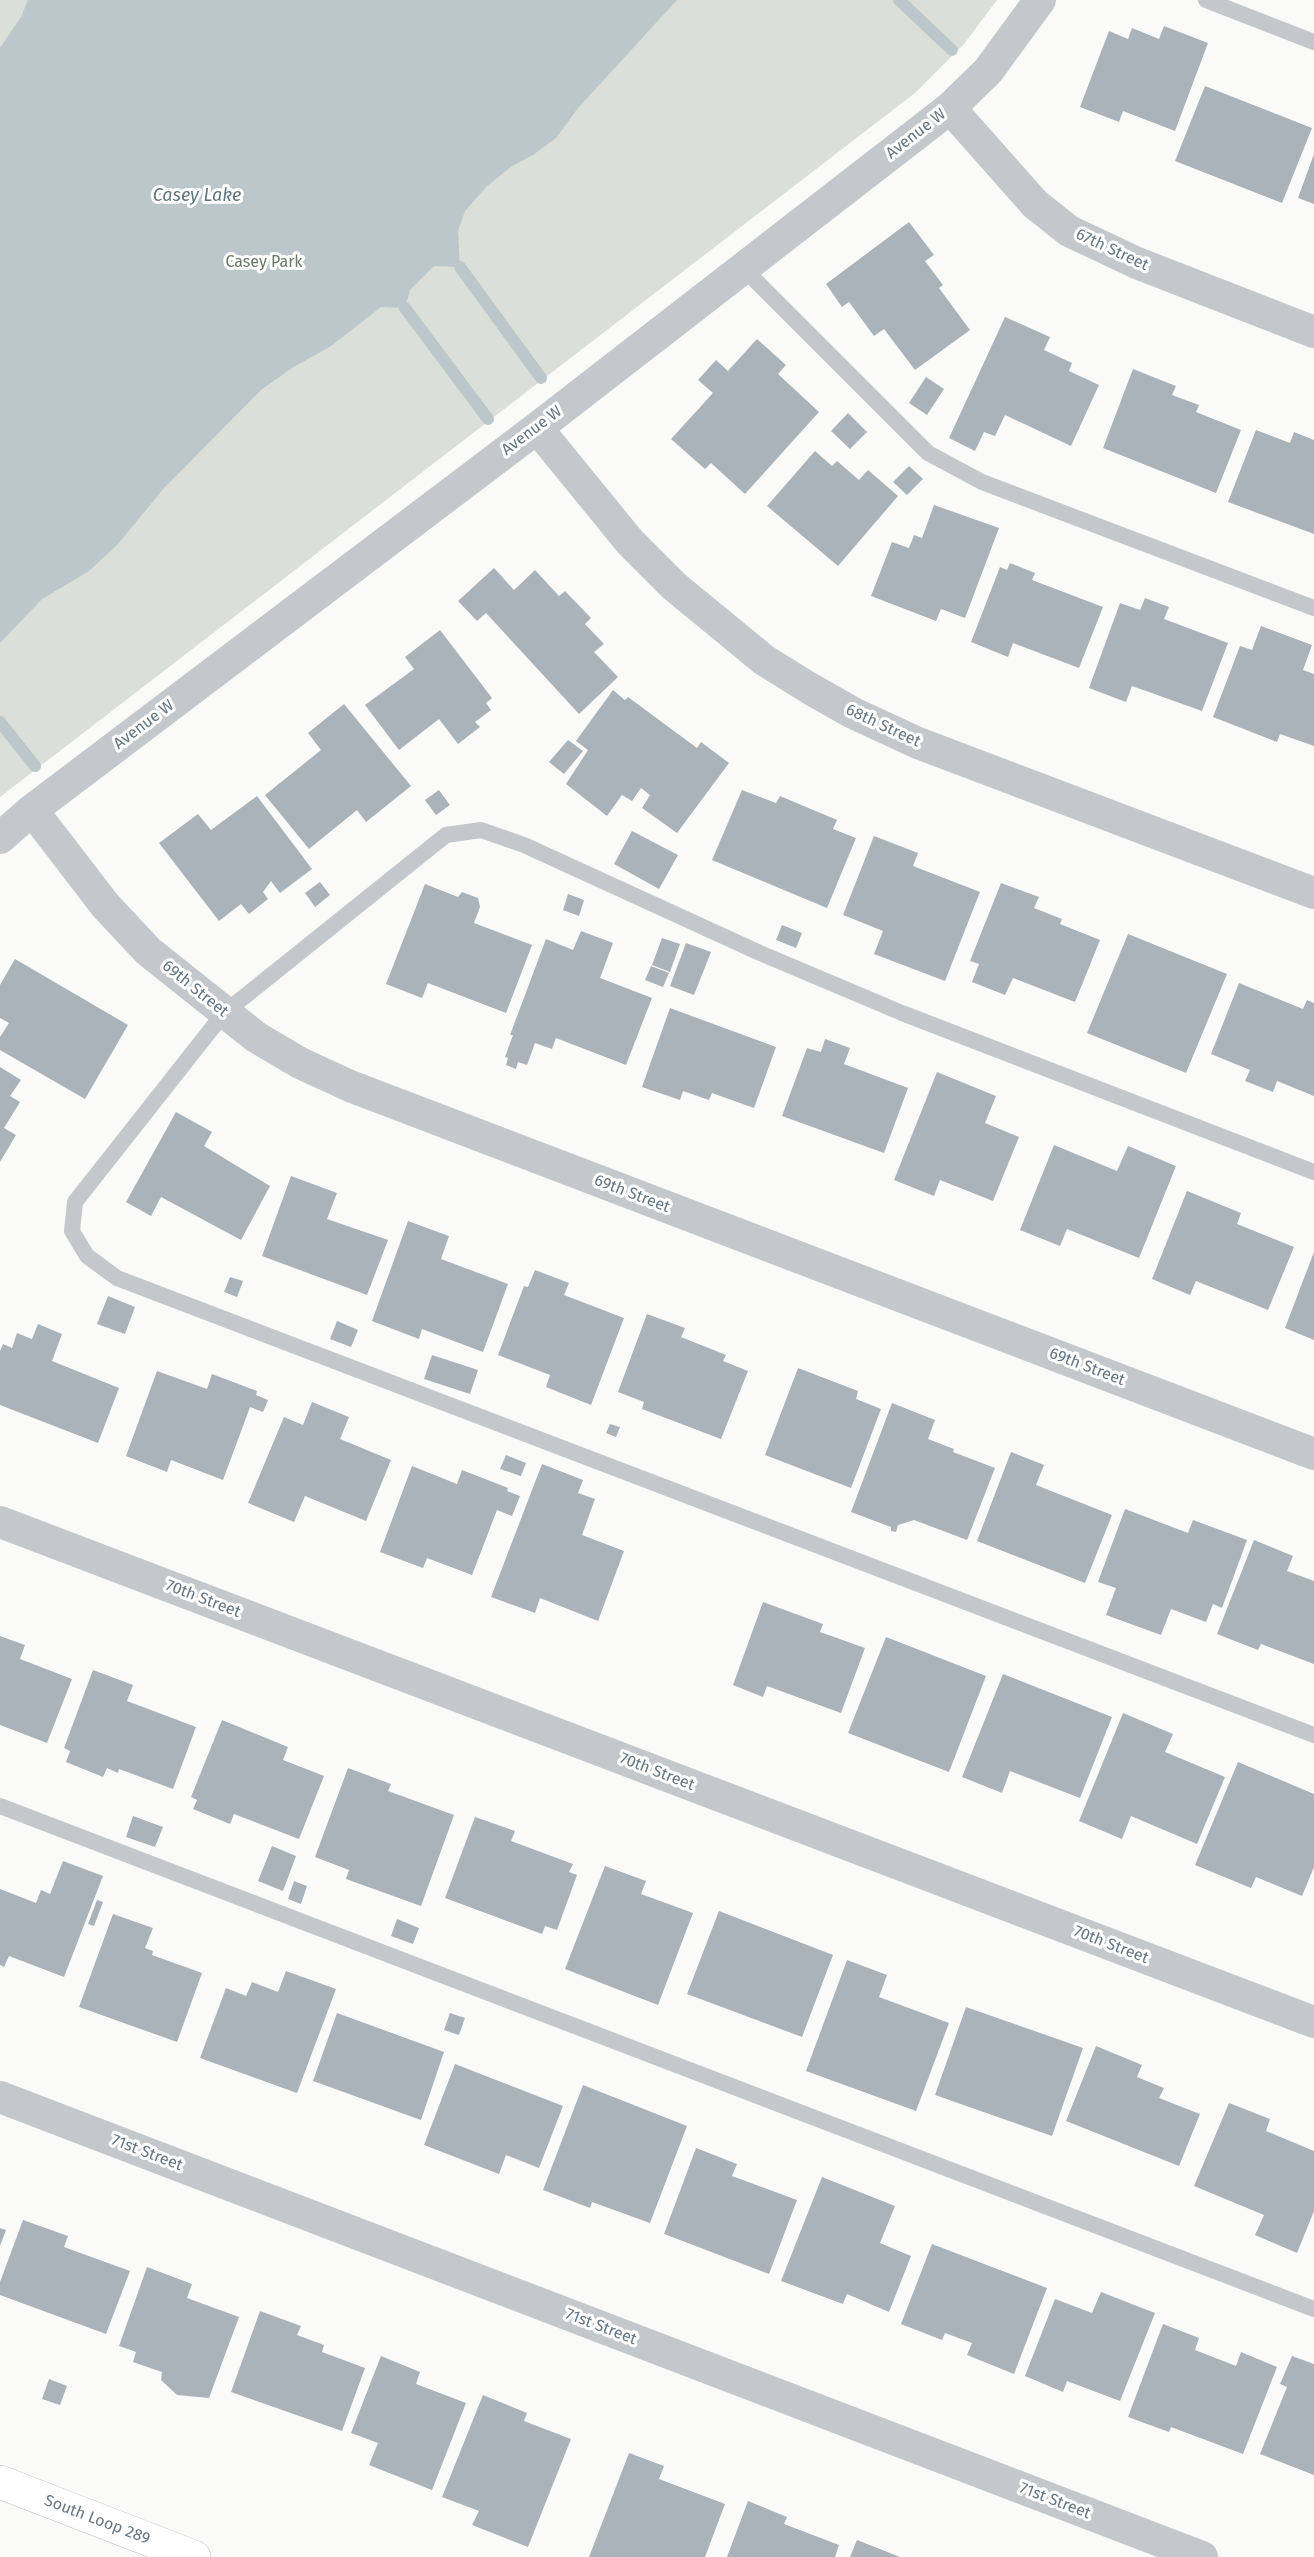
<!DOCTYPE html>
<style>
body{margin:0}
canvas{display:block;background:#fafaf8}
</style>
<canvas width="1314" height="2557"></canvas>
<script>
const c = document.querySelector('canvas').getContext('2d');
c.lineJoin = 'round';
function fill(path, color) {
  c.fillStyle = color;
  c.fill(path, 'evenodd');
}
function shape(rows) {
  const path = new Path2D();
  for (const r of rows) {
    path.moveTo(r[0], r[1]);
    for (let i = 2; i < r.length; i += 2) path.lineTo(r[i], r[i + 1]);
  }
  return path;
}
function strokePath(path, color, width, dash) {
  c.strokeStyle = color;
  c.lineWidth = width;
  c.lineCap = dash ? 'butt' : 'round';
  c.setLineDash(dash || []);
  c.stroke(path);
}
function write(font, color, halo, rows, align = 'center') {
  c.font = font + ' "Fira Sans",sans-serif';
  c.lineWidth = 6;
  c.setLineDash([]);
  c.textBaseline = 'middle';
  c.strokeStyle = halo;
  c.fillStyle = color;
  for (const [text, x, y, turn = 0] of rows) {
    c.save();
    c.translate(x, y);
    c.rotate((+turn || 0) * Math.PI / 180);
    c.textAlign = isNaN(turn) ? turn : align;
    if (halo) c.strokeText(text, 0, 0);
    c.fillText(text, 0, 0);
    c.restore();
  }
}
const green = shape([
 [0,0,997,0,964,44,915,93,0,797]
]);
const water = shape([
 [28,0,677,0,578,108,556,138,533,155,512,166,486,187,465,211,458,231,460,267,434,266,410,290,405,308,381,307,331,346,292,368,261,390,164,488,118,544,89,571,42,599,0,643,0,48,21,17]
]);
const stream = shape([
 [899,0,952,50],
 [460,267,541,378],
 [405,308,488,419],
 [0,722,35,766]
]);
const building = shape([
 [1164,26,1208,43,1175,131,1123,111,1119,122,1080,107,1109,31,1128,39,1132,28,1159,39],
 [1205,86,1312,128,1282,203,1175,161],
 [1314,154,1314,204,1298,198],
 [909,222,934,255,925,261,943,285,939,288,970,330,915,370,884,329,874,336,849,302,842,307,826,284],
 [1005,317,1050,337,1044,350,1072,363,1069,371,1099,385,1071,446,1005,415,995,436,984,432,975,451,949,438],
 [757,339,786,365,778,374,819,412,745,494,711,463,705,469,671,439,713,393,698,380,716,360,728,371],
 [1133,369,1176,386,1172,395,1199,405,1196,412,1241,430,1216,493,1103,448],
 [926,377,944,389,927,415,909,403],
 [848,413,867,432,850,449,831,431],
 [1256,430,1290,443,1294,432,1314,440,1314,534,1228,502],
 [815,451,832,466,837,461,859,480,868,470,898,496,838,566,767,506],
 [909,466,923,479,907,495,893,482],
 [934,505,999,528,965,618,941,609,936,621,871,596,892,542,909,548,914,535,922,538],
 [1010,563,1035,573,1032,580,1103,607,1079,668,1013,643,1008,657,971,642,1000,567,1007,570],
 [494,568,514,590,535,570,559,596,565,591,591,618,585,624,604,644,594,652,618,677,579,714,486,613,477,621,458,601],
 [1145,598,1169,607,1164,619,1228,643,1202,711,1132,686,1126,702,1089,688,1120,603,1140,610],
 [1261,626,1312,645,1303,670,1314,674,1314,746,1280,734,1277,742,1213,717,1240,646,1252,650],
 [440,630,492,698,486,703,491,710,475,722,480,727,458,744,439,719,399,750,365,705,414,669,405,657],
 [613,690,625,700,628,697,697,748,701,742,729,763,677,833,642,808,650,795,641,788,632,801,622,795,607,816,566,784,588,750,576,741],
 [344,704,411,786,366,822,357,810,309,849,265,795,321,750,308,733],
 [568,740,583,751,564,774,549,762],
 [439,790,450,805,436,815,425,800],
 [742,790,776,803,780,796,837,820,833,829,856,838,827,908,712,860],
 [257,796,312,869,280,893,271,881,263,892,268,899,249,914,241,904,219,921,159,843,198,814,211,830],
 [632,831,678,855,659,889,614,864],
 [874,836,918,853,913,866,980,892,945,981,874,954,883,931,843,915],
 [320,882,330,895,315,907,305,893],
 [1001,883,1039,897,1034,908,1062,919,1060,924,1100,940,1075,1002,1013,978,1005,995,972,982,979,964,970,961],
 [425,884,458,897,462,892,478,898,480,907,474,923,532,945,506,1013,428,983,422,998,386,984],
 [568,894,584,900,579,916,563,910],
 [782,925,802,933,796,948,776,940],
 [581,931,613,943,600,978,652,998,626,1065,556,1038,552,1049,535,1043,527,1065,518,1062,516,1069,506,1065,508,1058,505,1057,513,1035,510,1035,546,939,573,950],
 [1128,934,1227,974,1186,1073,1087,1033],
 [662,938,680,944,670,972,652,965],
 [686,943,711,952,694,995,670,986],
 [15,959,128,1025,85,1099,0,1050,0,1037,9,1023,0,1018,0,985],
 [651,966,669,973,663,987,645,980],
 [1239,983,1303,1009,1307,1000,1314,1003,1314,1096,1277,1081,1273,1092,1245,1081,1250,1070,1211,1054],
 [670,1008,776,1047,754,1108,712,1093,709,1100,683,1091,680,1100,642,1087],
 [825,1039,850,1048,844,1064,908,1088,884,1153,782,1116,807,1048,821,1052],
 [0,1067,21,1080,10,1096,20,1102,4,1128,16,1135,0,1162],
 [937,1072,996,1096,985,1123,1019,1137,993,1201,940,1180,934,1196,894,1180],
 [176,1112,212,1132,204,1146,270,1186,241,1240,161,1197,151,1216,126,1202],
 [1054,1145,1117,1171,1128,1146,1176,1166,1139,1258,1067,1229,1060,1246,1020,1230],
 [291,1176,337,1193,327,1219,388,1240,367,1295,262,1256],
 [1187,1191,1241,1213,1237,1224,1294,1247,1268,1310,1196,1281,1190,1295,1152,1279],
 [408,1221,449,1236,441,1259,508,1284,483,1352,422,1329,419,1339,372,1321],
 [1314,1252,1314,1340,1285,1328],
 [535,1270,569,1283,564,1295,624,1318,591,1405,546,1387,550,1375,498,1355,524,1286,528,1287],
 [230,1277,243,1281,237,1297,224,1292],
 [108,1296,135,1307,125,1334,97,1324],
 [647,1314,685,1328,681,1337,726,1355,723,1361,748,1371,721,1439,642,1409,644,1402,618,1392],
 [337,1321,358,1330,351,1347,330,1339],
 [38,1324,62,1334,52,1361,119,1388,98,1443,0,1405,0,1351,3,1344,12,1348,17,1333,32,1339],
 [432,1355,478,1370,470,1394,424,1379],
 [798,1368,858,1391,856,1399,881,1409,851,1488,765,1455],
 [157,1371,207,1389,212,1374,257,1391,256,1395,268,1400,263,1412,250,1407,223,1480,171,1460,167,1472,126,1456],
 [312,1402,349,1417,340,1439,391,1460,366,1521,305,1496,294,1522,248,1503,284,1417,303,1425],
 [892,1403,935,1420,928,1439,954,1449,953,1452,995,1468,967,1540,914,1520,898,1525,896,1532,891,1531,891,1527,851,1512],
 [610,1424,620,1427,616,1437,606,1433],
 [1011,1452,1044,1465,1036,1485,1112,1515,1085,1583,977,1541],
 [506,1455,526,1463,521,1476,500,1469],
 [542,1464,583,1480,578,1493,595,1499,582,1535,624,1551,598,1621,540,1598,535,1613,491,1597],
 [412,1466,457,1484,462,1470,508,1488,507,1491,520,1496,512,1516,497,1510,472,1575,427,1558,423,1568,380,1552],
 [1125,1509,1188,1533,1193,1520,1247,1540,1222,1608,1213,1604,1206,1622,1171,1609,1161,1635,1106,1615,1116,1588,1098,1582],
 [1254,1540,1293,1556,1287,1571,1314,1581,1314,1664,1261,1644,1258,1650,1217,1634],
 [763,1602,823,1624,820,1632,865,1648,841,1713,767,1686,763,1697,733,1685],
 [0,1636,25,1645,20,1659,72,1679,47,1743,0,1725],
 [886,1637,986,1676,949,1772,848,1733],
 [93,1670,133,1685,127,1701,196,1727,173,1789,119,1769,118,1773,107,1768,103,1777,66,1762,70,1751,64,1748],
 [1003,1674,1112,1717,1080,1798,1010,1771,1002,1793,962,1777],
 [1123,1713,1173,1734,1165,1752,1225,1777,1197,1844,1131,1816,1122,1839,1079,1821],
 [222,1720,288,1747,283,1760,324,1776,299,1839,234,1814,230,1824,193,1809,197,1800,191,1797],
 [1238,1762,1314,1794,1314,1867,1302,1896,1256,1877,1251,1888,1195,1865],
 [348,1768,391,1784,388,1791,454,1815,421,1906,346,1879,349,1870,315,1857],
 [133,1816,163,1827,155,1847,126,1837],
 [475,1817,515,1831,511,1841,573,1864,569,1872,577,1875,557,1930,545,1926,542,1934,445,1898],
 [272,1846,296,1856,283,1891,258,1881],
 [63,1861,103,1876,64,1977,9,1956,4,1967,0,1965,0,1889,36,1903,41,1890,50,1894],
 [605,1866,646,1881,641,1894,693,1913,658,2005,565,1969],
 [294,1881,307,1886,301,1904,288,1899],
 [97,1900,103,1902,94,1926,88,1924],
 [719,1911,833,1955,802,2037,687,1994],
 [113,1914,153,1928,145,1948,153,1951,152,1955,202,1973,177,2042,79,2007],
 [397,1919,419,1928,413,1944,391,1936],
 [847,1960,887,1975,879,1997,949,2023,916,2111,806,2071],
 [286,1971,336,1989,297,2093,200,2058,226,1988,246,1996,252,1982,278,1992],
 [966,2007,1083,2048,1052,2136,935,2095],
 [337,2013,444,2052,421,2120,313,2081],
 [450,2013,465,2018,459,2035,444,2030],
 [1096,2046,1142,2065,1137,2077,1164,2088,1159,2098,1200,2114,1179,2166,1066,2121],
 [455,2064,563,2106,539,2168,506,2155,499,2174,424,2145],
 [583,2085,687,2126,650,2223,592,2202,590,2208,543,2190],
 [1229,2103,1270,2119,1266,2131,1314,2151,1314,2211,1297,2253,1255,2235,1264,2215,1194,2186],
 [696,2148,737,2164,732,2176,797,2200,769,2274,664,2234],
 [822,2177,895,2206,880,2243,911,2256,889,2312,847,2294,843,2304,781,2281],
 [23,2220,68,2236,64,2247,130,2271,106,2334,0,2295,0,2282],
 [0,2228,6,2230,0,2246],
 [932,2244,1047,2288,1014,2374,967,2355,972,2343,945,2333,942,2340,901,2324],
 [147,2267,192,2284,187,2298,239,2317,209,2398,177,2395,161,2380,162,2372,133,2362,136,2352,119,2346],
 [1101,2292,1155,2313,1120,2401,1067,2381,1063,2392,1025,2376,1055,2299,1092,2313],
 [260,2311,301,2326,297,2335,324,2345,322,2352,365,2368,342,2431,231,2392],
 [1163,2324,1199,2338,1195,2350,1236,2366,1241,2352,1277,2367,1243,2454,1171,2427,1169,2432,1128,2417],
 [381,2356,420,2372,416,2384,466,2403,432,2490,369,2465,378,2443,351,2433],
 [1292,2356,1314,2364,1314,2475,1260,2454,1287,2387,1280,2384],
 [49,2379,67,2386,60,2405,42,2399],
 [483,2395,527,2413,524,2421,571,2439,528,2547,472,2525,479,2511,442,2497],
 [629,2453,664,2466,659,2479,725,2504,705,2557,589,2557],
 [748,2501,787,2517,784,2524,839,2545,835,2557,727,2557],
 [857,2540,900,2557,850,2557]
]);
const lane = shape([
 [1206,0,1314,42],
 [744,269,928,453,982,482,1314,608],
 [1314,1172,902,1013,760,953,524,845,481,830,446,835,224,1013,75,1202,72,1231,87,1256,117,1278,1314,1735],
 [0,1806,1314,2309]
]);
const street = shape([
 [950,108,1035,204,1069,231,1137,263,1314,332],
 [537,428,630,542,674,586,764,660,809,688,853,713,918,743,1314,893],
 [32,810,105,905,148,951,256,1037,300,1063,350,1086,1314,1454],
 [0,838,32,810,537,428,950,108,988,71,1040,0],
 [0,1522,1314,2022],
 [0,2097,1202,2557]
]);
const secondary = shape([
 [0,2482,194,2557]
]);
const streetNames = [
 ["Avenue W",916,134,-38],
 ["67th Street",1112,250,25],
 ["Avenue W",532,431,-37],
 ["Avenue W",144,725,-37],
 ["68th Street",883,726,25],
 ["69th Street",195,989,39],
 ["69th Street",632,1194,21],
 ["69th Street",1087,1367,21],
 ["70th Street",203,1599,21],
 ["70th Street",657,1772,21],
 ["70th Street",1111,1945,21],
 ["71st Street",147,2153,21],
 ["71st Street",601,2327,21],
 ["71st Street",1055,2501,21],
 ["South Loop 289",97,2520,21]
];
const parkNames = [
 ["Casey Park",264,263]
];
const waterNames = [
 ["Casey Lake",197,196]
];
fill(green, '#dadfd7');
fill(water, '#bbc7cb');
strokePath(stream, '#bbc7cb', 12);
fill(building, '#aab3b9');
strokePath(secondary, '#b3babf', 34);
strokePath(lane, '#c3c8cc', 16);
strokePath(street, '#c3c8cc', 32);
strokePath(secondary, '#fff', 33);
write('16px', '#657683', '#fff', streetNames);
write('16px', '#687a64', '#fff', parkNames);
write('italic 18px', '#60757c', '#fff', waterNames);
</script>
